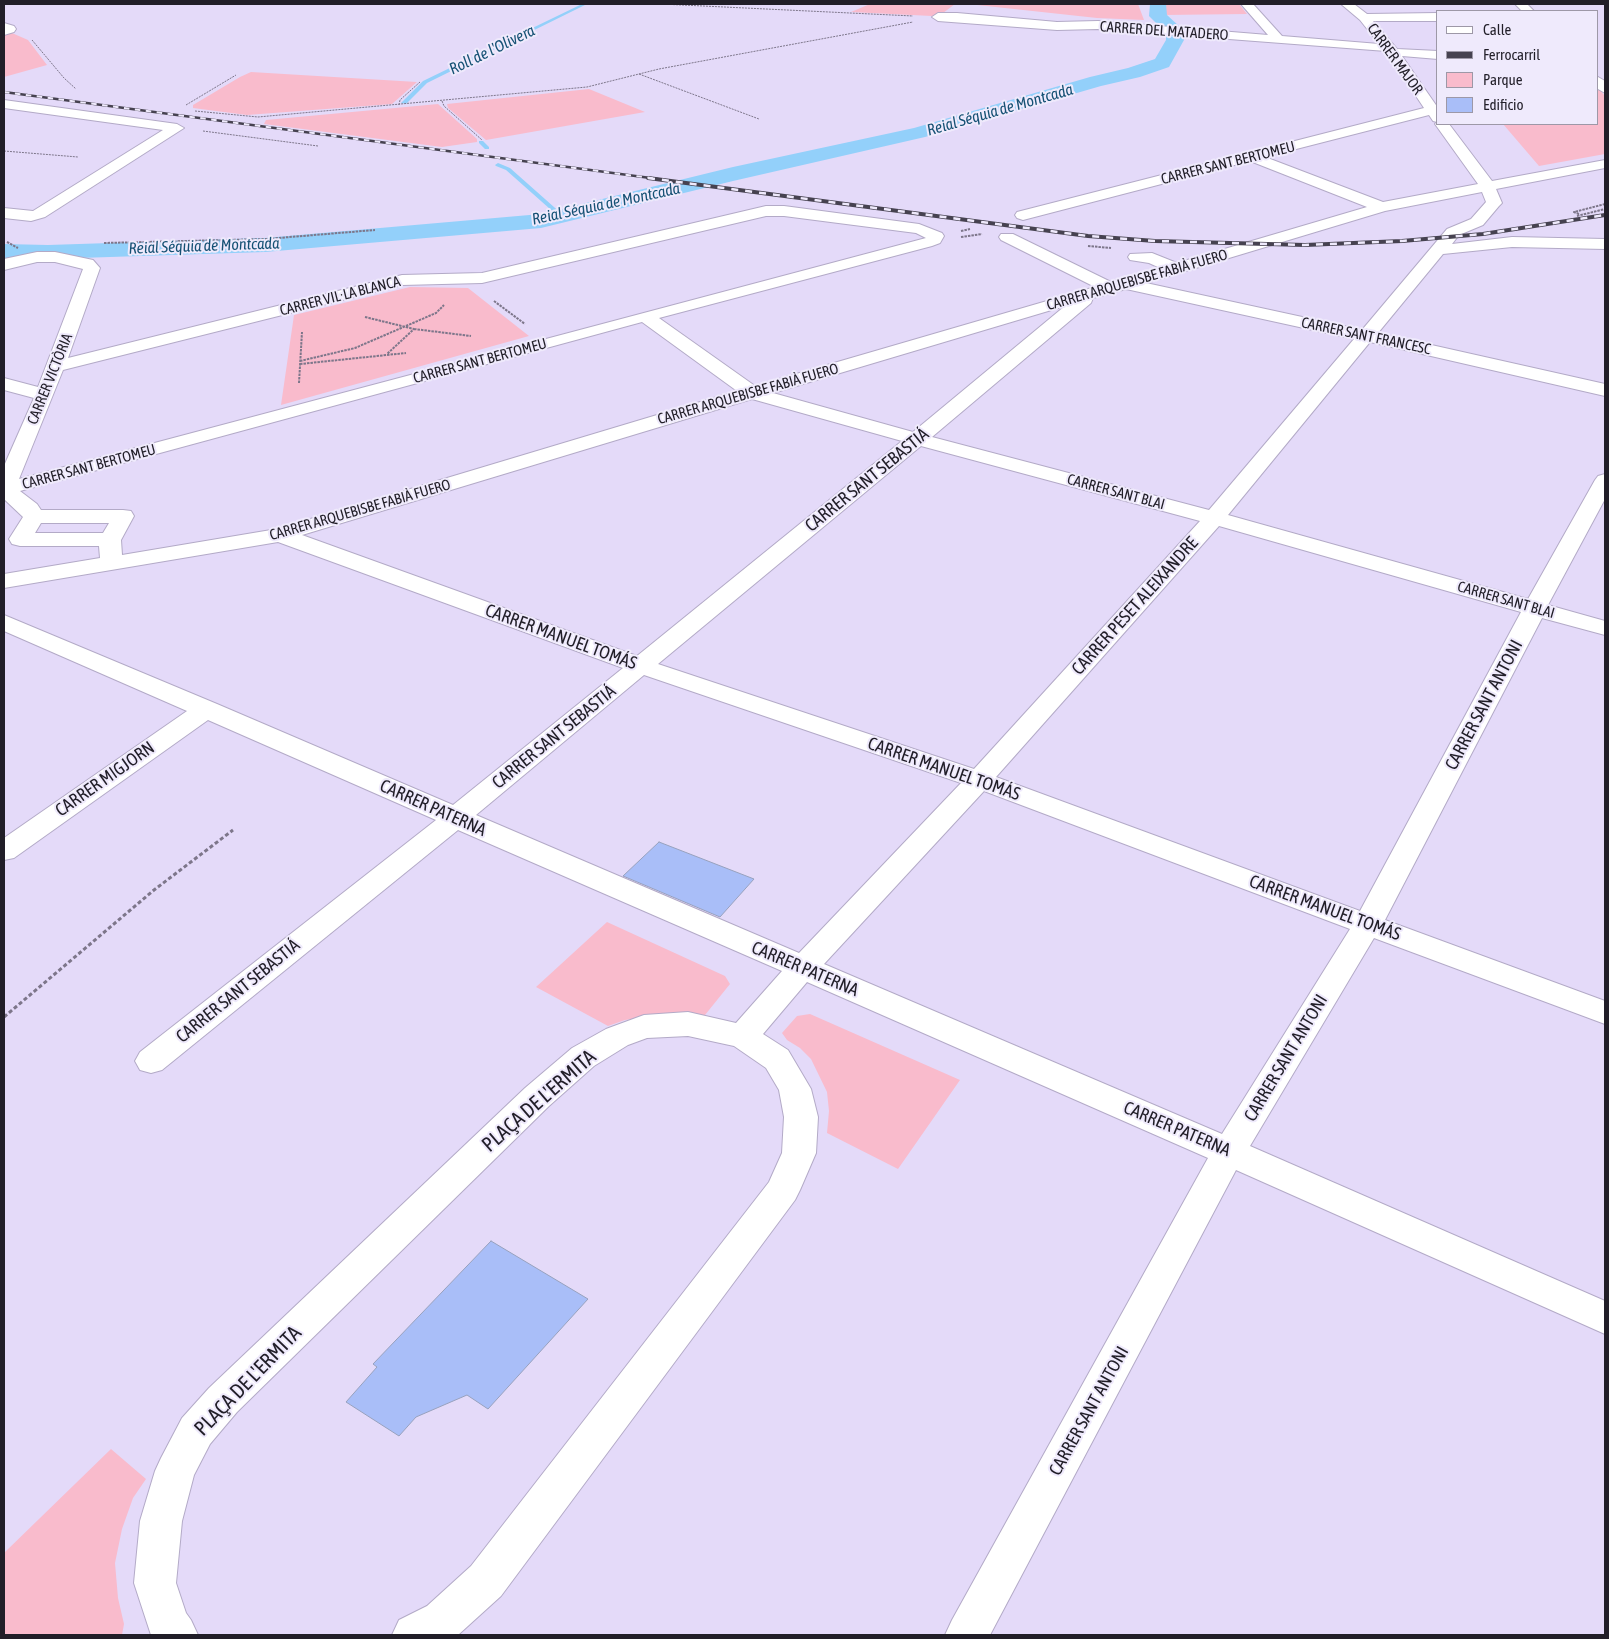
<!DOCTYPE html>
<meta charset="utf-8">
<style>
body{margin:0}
#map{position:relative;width:1609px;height:1639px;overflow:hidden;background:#e4daf9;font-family:"Asap Condensed",sans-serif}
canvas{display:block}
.frame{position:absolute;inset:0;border:5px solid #211e28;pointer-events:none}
.legend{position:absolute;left:1436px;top:10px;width:162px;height:115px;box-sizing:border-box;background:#efeafc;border:1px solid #9d98a7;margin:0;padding:6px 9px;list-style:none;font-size:15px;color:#211e28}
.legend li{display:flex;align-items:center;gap:10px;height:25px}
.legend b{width:25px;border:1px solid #9d98a7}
</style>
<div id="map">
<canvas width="1609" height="1639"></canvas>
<div class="frame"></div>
<ul class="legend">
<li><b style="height:6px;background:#fff"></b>Calle</li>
<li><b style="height:6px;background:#464250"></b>Ferrocarril</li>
<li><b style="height:14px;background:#f9bbcc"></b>Parque</li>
<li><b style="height:14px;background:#a9bef8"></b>Edificio</li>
</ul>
</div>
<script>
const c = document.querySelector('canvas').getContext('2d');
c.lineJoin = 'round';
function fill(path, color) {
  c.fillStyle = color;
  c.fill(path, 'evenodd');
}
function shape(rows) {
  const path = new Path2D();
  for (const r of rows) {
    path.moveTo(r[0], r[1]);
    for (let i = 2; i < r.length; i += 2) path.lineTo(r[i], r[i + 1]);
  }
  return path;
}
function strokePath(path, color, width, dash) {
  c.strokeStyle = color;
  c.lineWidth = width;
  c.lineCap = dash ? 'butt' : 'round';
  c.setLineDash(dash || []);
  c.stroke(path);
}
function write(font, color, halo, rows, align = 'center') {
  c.font = font + ' "Asap Condensed",sans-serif';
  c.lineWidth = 4;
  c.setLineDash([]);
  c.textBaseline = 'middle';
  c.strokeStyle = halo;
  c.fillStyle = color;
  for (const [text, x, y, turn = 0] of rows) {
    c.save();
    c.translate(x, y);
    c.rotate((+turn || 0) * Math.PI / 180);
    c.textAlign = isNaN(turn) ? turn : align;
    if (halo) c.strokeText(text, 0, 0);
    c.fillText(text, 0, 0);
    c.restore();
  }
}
const green = shape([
 [870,4,955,4,943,13,932,16,851,12],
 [968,4,1138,4,1144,20,1097,18],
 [1163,4,1239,4,1247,14,1162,15],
 [4,33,12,33,28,40,47,65,4,77],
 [251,72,417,82,392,104,247,115,193,108,193,105,240,77],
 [1598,88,1605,96,1605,154,1539,166,1503,124,1598,124],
 [589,89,645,112,486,140,448,108,447,104],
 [438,104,477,139,477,142,442,147,264,124,266,120],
 [410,287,468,288,529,336,281,405,294,315],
 [607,922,725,976,730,984,705,1015,645,1017,625,1020,608,1026,536,987],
 [810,1014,960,1080,898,1169,827,1133,829,1111,827,1092,811,1059,800,1048,787,1040,782,1033,797,1016],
 [111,1449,146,1479,133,1498,122,1529,115,1563,118,1598,124,1624,122,1635,4,1635,4,1553]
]);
const stream = shape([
 [582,4,587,4,427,83,406,104,401,103,423,81,582,4],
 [479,141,483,141,489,147,489,149,485,149,479,143,479,141],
 [498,163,510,168,563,215,563,217,559,217,506,170,496,166,495,165,498,163]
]);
const canal = shape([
 [1150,4,1166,4,1167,15,1179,26,1184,34,1184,40,1169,67,1140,77,1101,86,925,137,733,181,541,228,265,252,48,259,4,258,4,244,48,245,265,238,541,214,733,167,914,128,1090,77,1128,68,1155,59,1166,40,1166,33,1149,16,1150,4]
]);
const building = shape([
 [659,842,754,879,720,917,623,876,659,842],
 [491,1241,588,1299,488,1409,467,1395,416,1417,399,1436,346,1402,377,1367,373,1364,491,1241]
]);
const pathFar2 = shape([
 [661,4,913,16],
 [32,40,64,78,76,89],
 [639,74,759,119],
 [442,101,444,106,482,140],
 [186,105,236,75],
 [399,105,400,100,420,82],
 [195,111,258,117,587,87,659,69,913,22],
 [203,131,318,146],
 [4,151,78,157]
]);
const pathFar1 = shape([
 [1579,214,1574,212,1605,204],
 [1577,216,1605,209],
 [961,231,970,229],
 [961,237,982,234],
 [104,243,266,239,375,230],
 [1088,246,1111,248],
 [494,301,525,324],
 [365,317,414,329,387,354],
 [414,329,471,336],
 [300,361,355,348,436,313,444,305],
 [300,364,406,353],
 [299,383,302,332]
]);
const path = shape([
 [4,1017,154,890,233,830]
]);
const minor = shape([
 [1241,4,1253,4,1282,36,1379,44,1360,20,1341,4,1354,4,1367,14,1438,13,1438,21,1373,21,1397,49,1438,51,1438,59,1402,56,1438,108,1438,124,1449,124,1492,181,1605,160,1605,168,1496,189,1502,203,1499,206,1483,225,1459,235,1452,244,1512,237,1605,239,1605,249,1512,247,1443,254,1378,333,1605,384,1605,396,1370,342,1228,515,1528,599,1595,480,1598,476,1605,474,1605,499,1548,605,1605,621,1605,635,1542,618,1385,920,1605,1001,1605,1024,1374,938,1250,1146,1605,1301,1605,1334,1236,1170,990,1635,945,1635,952,1620,1208,1158,807,982,763,1034,788,1050,811,1089,818,1117,816,1153,800,1190,795,1200,501,1596,458,1635,392,1635,399,1620,427,1606,471,1566,769,1182,782,1153,784,1117,779,1090,766,1068,734,1046,688,1036,647,1038,628,1045,594,1066,549,1106,237,1412,210,1444,194,1475,182,1521,176,1583,186,1613,191,1620,198,1635,151,1635,134,1583,140,1521,155,1471,161,1458,182,1418,209,1388,525,1088,572,1048,606,1029,644,1015,688,1012,736,1023,782,971,458,830,162,1070,151,1073,140,1070,135,1061,140,1052,436,820,208,720,14,858,4,860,4,838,187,711,4,631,4,615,217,704,453,805,623,668,278,542,4,588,4,574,100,558,99,546,20,546,12,544,9,539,23,517,4,499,4,466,34,398,4,390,4,378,38,387,83,269,55,262,37,262,4,270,4,259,37,252,55,252,93,260,100,268,68,358,402,275,482,273,766,206,784,206,919,224,942,233,944,236,940,243,932,246,659,318,755,386,1095,287,1001,240,999,237,1001,234,1013,234,1111,282,1160,268,1149,263,1130,260,1128,257,1130,254,1152,253,1177,263,1367,207,1250,161,1023,220,1017,218,1015,215,1017,212,1424,108,1386,51,1098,29,1057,30,938,21,932,17,938,13,957,13,1057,22,1098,21,1268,35,1241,4],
 [1429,115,1433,121,1437,122,1435,124,1478,184,1383,202,1265,157,1429,115],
 [1482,192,1486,202,1471,219,1447,229,1362,330,1146,283,1385,211,1482,192],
 [766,216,784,216,916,233,926,238,19,479,63,370,402,285,482,283,766,216],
 [1126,289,1354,339,1209,510,932,437,1091,303,1093,298,1126,289],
 [1065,306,913,432,773,393,1065,306],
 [642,322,737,391,277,529,122,555,121,540,134,516,131,511,123,510,41,510,37,504,20,491,642,322],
 [752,399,902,441,637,656,302,535,752,399],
 [921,446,1200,521,974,769,658,664,921,446],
 [41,523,109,523,103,533,35,533,41,523],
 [1219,526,1521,612,1360,911,996,777,1219,526],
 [644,675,961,783,799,953,476,815,644,675],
 [984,791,1350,929,1222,1134,824,964,984,791],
 [1515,4,1527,4,1534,11,1522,11,1515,4],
 [4,23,14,26,16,29,14,32,4,35,4,23],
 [1598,77,1605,81,1605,93,1598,89,1598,77],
 [4,100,177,124,184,128,45,217,31,221,4,218,4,208,33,211,163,130,4,108,4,100]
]);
const railFar1 = shape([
 [4,92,658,179]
]);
const rail = shape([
 [648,178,1088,236,1155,241,1305,245,1402,241,1483,234,1605,215]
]);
const pathBridge = shape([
 [7,242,18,248]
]);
const farStreetnames = [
 ["CARRER DEL MATADERO",1164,31,4],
 ["CARRER MAJOR",1395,59,54],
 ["CARRER SANT BERTOMEU",1228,163,-14],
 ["CARRER ARQUEBISBE FABIÀ FUERO",1137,280,-16],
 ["CARRER VIL·LA BLANCA",340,296,-14],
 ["CARRER SANT FRANCESC",1366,336,12],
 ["CARRER SANT BERTOMEU",480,361,-15],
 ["CARRER VICTÒRIA",50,379,-68],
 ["CARRER ARQUEBISBE FABIÀ FUERO",748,394,-16],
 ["CARRER SANT BERTOMEU",89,467,-15],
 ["CARRER SANT BLAI",1116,492,15],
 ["CARRER ARQUEBISBE FABIÀ FUERO",360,510,-16],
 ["CARRER SANT BLAI",1506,600,16]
];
const farWaternames = [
 ["Roll de l'Olivera",492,50,-26],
 ["Reial Séquia de Montcada",1000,110,-16],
 ["Reial Séquia de Montcada",606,204,-12],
 ["Reial Séquia de Montcada",204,246,-2]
];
const streetNames = [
 ["CARRER SANT SEBASTIÁ",867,480,-39],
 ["CARRER PESET ALEIXANDRE",1135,606,-48],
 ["CARRER MANUEL TOMÁS",561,637,20],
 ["CARRER SANT ANTONI",1484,705,-62],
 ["CARRER SANT SEBASTIÁ",554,737,-39],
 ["CARRER MANUEL TOMÁS",944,769,19],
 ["CARRER MIGJORN",105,779,-35],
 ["CARRER PATERNA",433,808,24],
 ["CARRER MANUEL TOMÁS",1325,908,20],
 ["CARRER PATERNA",805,969,23],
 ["CARRER SANT SEBASTIÁ",238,991,-39],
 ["CARRER SANT ANTONI",1286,1058,-59],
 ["CARRER PATERNA",1177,1129,23],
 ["CARRER SANT ANTONI",1089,1411,-61]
];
const nearStreetnames = [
 ["PLAÇA DE L'ERMITA",539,1101,-41],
 ["PLAÇA DE L'ERMITA",248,1381,-46]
];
fill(green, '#f9bbcc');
fill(stream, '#93d0fa');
fill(canal, '#93d0fa');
fill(building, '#a9bef8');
strokePath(building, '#97a1bd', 1);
strokePath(minor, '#b3aac7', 2);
strokePath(pathFar2, '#7d768a', 1, [2, 1]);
strokePath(pathFar1, '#7d768a', 2, [2.5, 1]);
strokePath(path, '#7d768a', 3, [4, 2.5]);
fill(minor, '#fff');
strokePath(railFar1, '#464250', 2.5);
strokePath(rail, '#464250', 4);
strokePath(railFar1, '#efeafc', 2, [5.5]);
strokePath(rail, '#efeafc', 2.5, [7]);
strokePath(pathBridge, '#7d768a', 2, [2.5, 1]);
write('15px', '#211e28', '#efeafc', farStreetnames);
write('italic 16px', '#155174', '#efeafc', farWaternames);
write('18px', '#211e28', '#efeafc', streetNames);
write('21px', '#211e28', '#efeafc', nearStreetnames);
</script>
